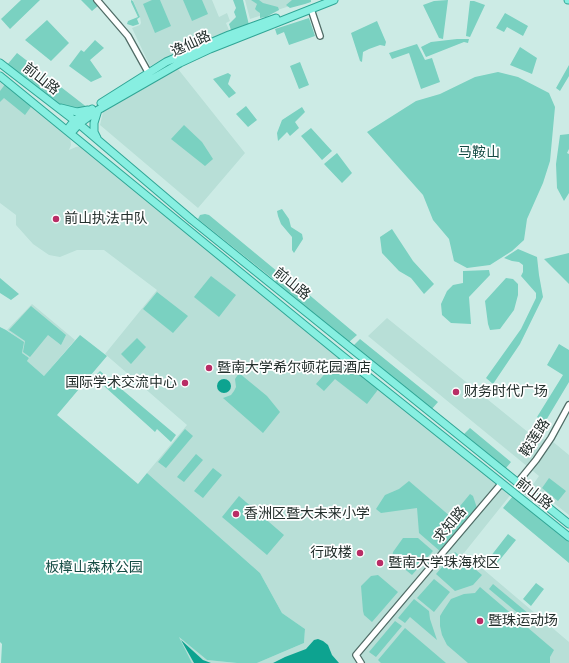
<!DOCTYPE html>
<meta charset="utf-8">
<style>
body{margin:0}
canvas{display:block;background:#ccebe5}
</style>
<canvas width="569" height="663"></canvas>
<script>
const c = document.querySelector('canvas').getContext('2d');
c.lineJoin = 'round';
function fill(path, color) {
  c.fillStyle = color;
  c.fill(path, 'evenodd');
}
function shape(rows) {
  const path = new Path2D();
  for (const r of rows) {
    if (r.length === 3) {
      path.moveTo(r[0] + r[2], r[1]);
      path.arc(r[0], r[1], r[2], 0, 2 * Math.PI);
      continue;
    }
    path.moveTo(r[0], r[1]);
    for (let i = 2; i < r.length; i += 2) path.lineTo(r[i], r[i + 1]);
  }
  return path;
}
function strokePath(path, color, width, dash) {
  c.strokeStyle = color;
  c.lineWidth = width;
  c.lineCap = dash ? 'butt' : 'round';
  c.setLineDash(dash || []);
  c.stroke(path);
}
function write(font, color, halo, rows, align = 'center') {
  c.font = font + ' "Work Sans","Noto Sans SC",sans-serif';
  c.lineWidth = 3.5;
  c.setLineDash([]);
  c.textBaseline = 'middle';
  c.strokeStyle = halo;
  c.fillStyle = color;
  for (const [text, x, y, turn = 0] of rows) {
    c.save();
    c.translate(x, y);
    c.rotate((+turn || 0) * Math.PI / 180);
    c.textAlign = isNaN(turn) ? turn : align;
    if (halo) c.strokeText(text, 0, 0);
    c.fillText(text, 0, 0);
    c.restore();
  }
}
const built = shape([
 [133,0,212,0,219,17,227,13,230,21,226,23,229,30,150,66,132,28,140,25,141,23,140,17],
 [245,0,308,0,250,19],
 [178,69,245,153,198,208,100,125,103,112],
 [0,76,70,136,71,145,69,150,76,147,81,146,512,493,464,553,569,642,569,663,257,663,304,643,305,629,282,613,260,573,147,473,187,425,105,354,157,290,104,250,77,250,60,257,49,255,33,244,16,225,16,215,0,203],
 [32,304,75,340,44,376,27,361,29,358,22,353,23,342,7,330],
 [387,318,534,437,552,441,569,455,569,515,532,486,539,476,368,336],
 [179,637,207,660,237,663,192,663]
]);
const green = shape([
 [21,0,40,0,10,29,1,19],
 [81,0,94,0,99,5,92,11],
 [131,0,133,1,140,17,137,19,139,24,133,26,127,24,128,21,138,17,131,2],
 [152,0,160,0,171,26,155,33,143,4],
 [183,0,202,0,208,14,192,21],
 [233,0,243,0,249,25,232,33,229,24,236,17,234,12,236,8],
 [251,0,259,0,263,3,278,7,279,10,266,17,260,18,260,13,257,11,255,9,257,4],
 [292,0,311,0,311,2,305,4,290,8,286,5],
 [448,0,443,39,439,38,423,5,434,1],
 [470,1,474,1,485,5,470,37,466,36],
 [505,13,528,26,523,36,507,27,504,32,496,28],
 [309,18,315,36,289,45,284,32,277,35,275,29],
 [47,20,69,43,51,61,25,40],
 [377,21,386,42,385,46,380,45,369,49,363,52,362,62,360,61,351,33],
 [457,39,469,39,468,43,464,42,426,57,421,47,431,42],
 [95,40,104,48,90,60,102,77,91,82,69,66,81,50,84,52],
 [417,44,425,60,432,58,440,82,421,89,409,53,392,59,389,53],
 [520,47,537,58,532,74,510,65],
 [17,53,88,108,75,109,57,104,7,65],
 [300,62,309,85,299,89,290,66],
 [569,65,569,76,560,91,556,88],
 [498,72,518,77,549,93,555,107,550,161,543,183,527,219,524,240,512,251,490,265,467,268,454,261,449,239,433,220,423,195,367,132,416,101,440,94,475,77],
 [228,73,231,75,228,84,236,93,229,98,213,79],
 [6,83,33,104,25,115,4,98,0,102,0,91],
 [246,106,257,120,248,127,236,114],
 [302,107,305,112,295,122,299,128,290,136,287,132,278,141,277,133,282,120],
 [184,125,202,142,213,159,205,166,171,139],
 [311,128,332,151,322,160,301,136],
 [569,134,569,149,567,153,569,154,569,193,564,201,557,188,556,164,560,135],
 [337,153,352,173,342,183,324,164],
 [282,209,289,219,291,227,302,234,303,239,294,253,292,250,292,237,281,224,278,216,277,211],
 [205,214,209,215,278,272,273,279,198,219,200,215],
 [392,229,413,261,434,284,424,294,411,278,399,271,382,253,380,237],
 [518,249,537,257,539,275,543,297,520,344,493,384,486,378,521,329,536,298,536,293,521,276,523,272,523,265,519,262,512,261,504,258],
 [569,253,569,284,544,259],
 [489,270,490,275,469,297,471,324,451,323,442,315,441,304,447,291,453,285,463,283,463,271],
 [282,272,357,335,348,343,274,283],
 [211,276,236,295,219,317,194,297],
 [0,278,19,294,11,300,0,293],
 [506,278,513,279,518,284,518,295,514,310,500,329,490,330,488,324,485,301],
 [157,292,188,316,173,333,143,309],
 [31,306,66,335,61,345,48,335,30,357,23,352,25,341,9,330],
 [0,327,6,330,24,342,22,353,29,358,27,361,44,376,80,335,107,356,57,415,138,484,147,473,260,573,282,613,305,629,304,643,257,663,237,663,207,660,179,637,192,663,1,663,2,644,0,642],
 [137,338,146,347,131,364,121,354],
 [360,339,438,402,431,410,353,346],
 [559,344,569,350,569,382,545,422,537,417,563,375,547,365],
 [340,356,380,387,367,404,335,379,324,391,316,384],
 [100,371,176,435,171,442,157,429,155,432,94,377],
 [239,373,267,396,280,412,263,433,223,398,231,395,234,391,236,387,235,379],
 [470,428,511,462,506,468,464,434],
 [185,429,193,436,166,468,158,462],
 [196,454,203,460,184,482,177,477],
 [213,468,222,475,203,498,194,491],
 [549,478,566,491,558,501,542,488],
 [409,481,451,517,470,494,473,496,477,508,441,552,419,533,417,508,381,513,376,509,385,495,399,489],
 [239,496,284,535,267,555,222,517],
 [513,496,569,539,569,563,503,508],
 [508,534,516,540,494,567,487,561],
 [403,538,418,538,433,551,412,575,392,559,393,552],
 [455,552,482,575,473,585,455,591,436,574],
 [378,575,398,592,372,622,364,615,363,611,361,586,371,576],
 [434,579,450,592,434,612,417,598],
 [536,583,544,589,531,606,523,599],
 [493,584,535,619,531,624,489,589],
 [480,587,554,650,550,657,550,663,468,663,447,645,442,635,440,626,440,616,443,611,451,599,464,594,475,593],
 [414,599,429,611,430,619,437,640,410,617,405,623,398,618],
 [395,621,402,626,376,657,369,652],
 [405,628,446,663,381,663,378,660]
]);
const water = shape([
 [224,386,7],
 [318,639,323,641,328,645,332,655,339,663,273,663,285,657,306,649,314,640],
 [181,640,203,660,211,663,194,663]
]);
const minor = shape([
 [97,0,128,36,148,72],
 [311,9,320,36],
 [518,482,536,460,551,438,569,405],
 [361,663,356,655,501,484]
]);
const major = shape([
 [568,0,569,0],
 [0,63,79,124,192,220,569,524],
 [0,76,340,354,569,537],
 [101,103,166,62,229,35,276,18],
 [61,108,77,112,88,110],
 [67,130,74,121,92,109],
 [71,133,79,124,98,110,180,63,210,49,334,0],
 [97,138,94,132,94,123,98,110]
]);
const markers = [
 [56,219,4,"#b92d66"],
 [209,368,4,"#b92d66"],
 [185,383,4,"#b92d66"],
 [456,392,4,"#b92d66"],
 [236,514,4,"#b92d66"],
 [360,553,4,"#b92d66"],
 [380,563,4,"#b92d66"],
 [480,621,4,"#b92d66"]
];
const streetNames = [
 ["逸仙路",191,44,-25],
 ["前山路",41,79,38],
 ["前山路",292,284,39],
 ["鞍莲路",535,438,-57],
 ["前山路",534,494,38],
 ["求知路",450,525,-50]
];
const parkNames = [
 ["马鞍山",479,153],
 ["板樟山森林公园",94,568]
];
const poiNames = [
 ["前山执法中队",64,219],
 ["暨南大学希尔顿花园酒店",217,368],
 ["国际学术交流中心",177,383,"right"],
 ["财务时代广场",464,392],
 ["香洲区暨大未来小学",244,514],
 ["行政楼",352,553,"right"],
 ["暨南大学珠海校区",388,563],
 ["暨珠运动场",488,621]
];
fill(built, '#b8dfd7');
fill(green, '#7ad1c1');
fill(water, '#0da390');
strokePath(minor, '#506c66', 8);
strokePath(major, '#30a595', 9);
strokePath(minor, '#fff', 5.5);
strokePath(major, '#87efe1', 7);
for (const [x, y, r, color] of markers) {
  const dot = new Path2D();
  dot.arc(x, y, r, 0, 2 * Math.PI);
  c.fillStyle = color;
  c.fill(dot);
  strokePath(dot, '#fff', 1.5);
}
write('14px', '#232f2c', '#fff', streetNames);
write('14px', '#154b43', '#fff', parkNames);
write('14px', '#232f2c', '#fff', poiNames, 'left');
</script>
